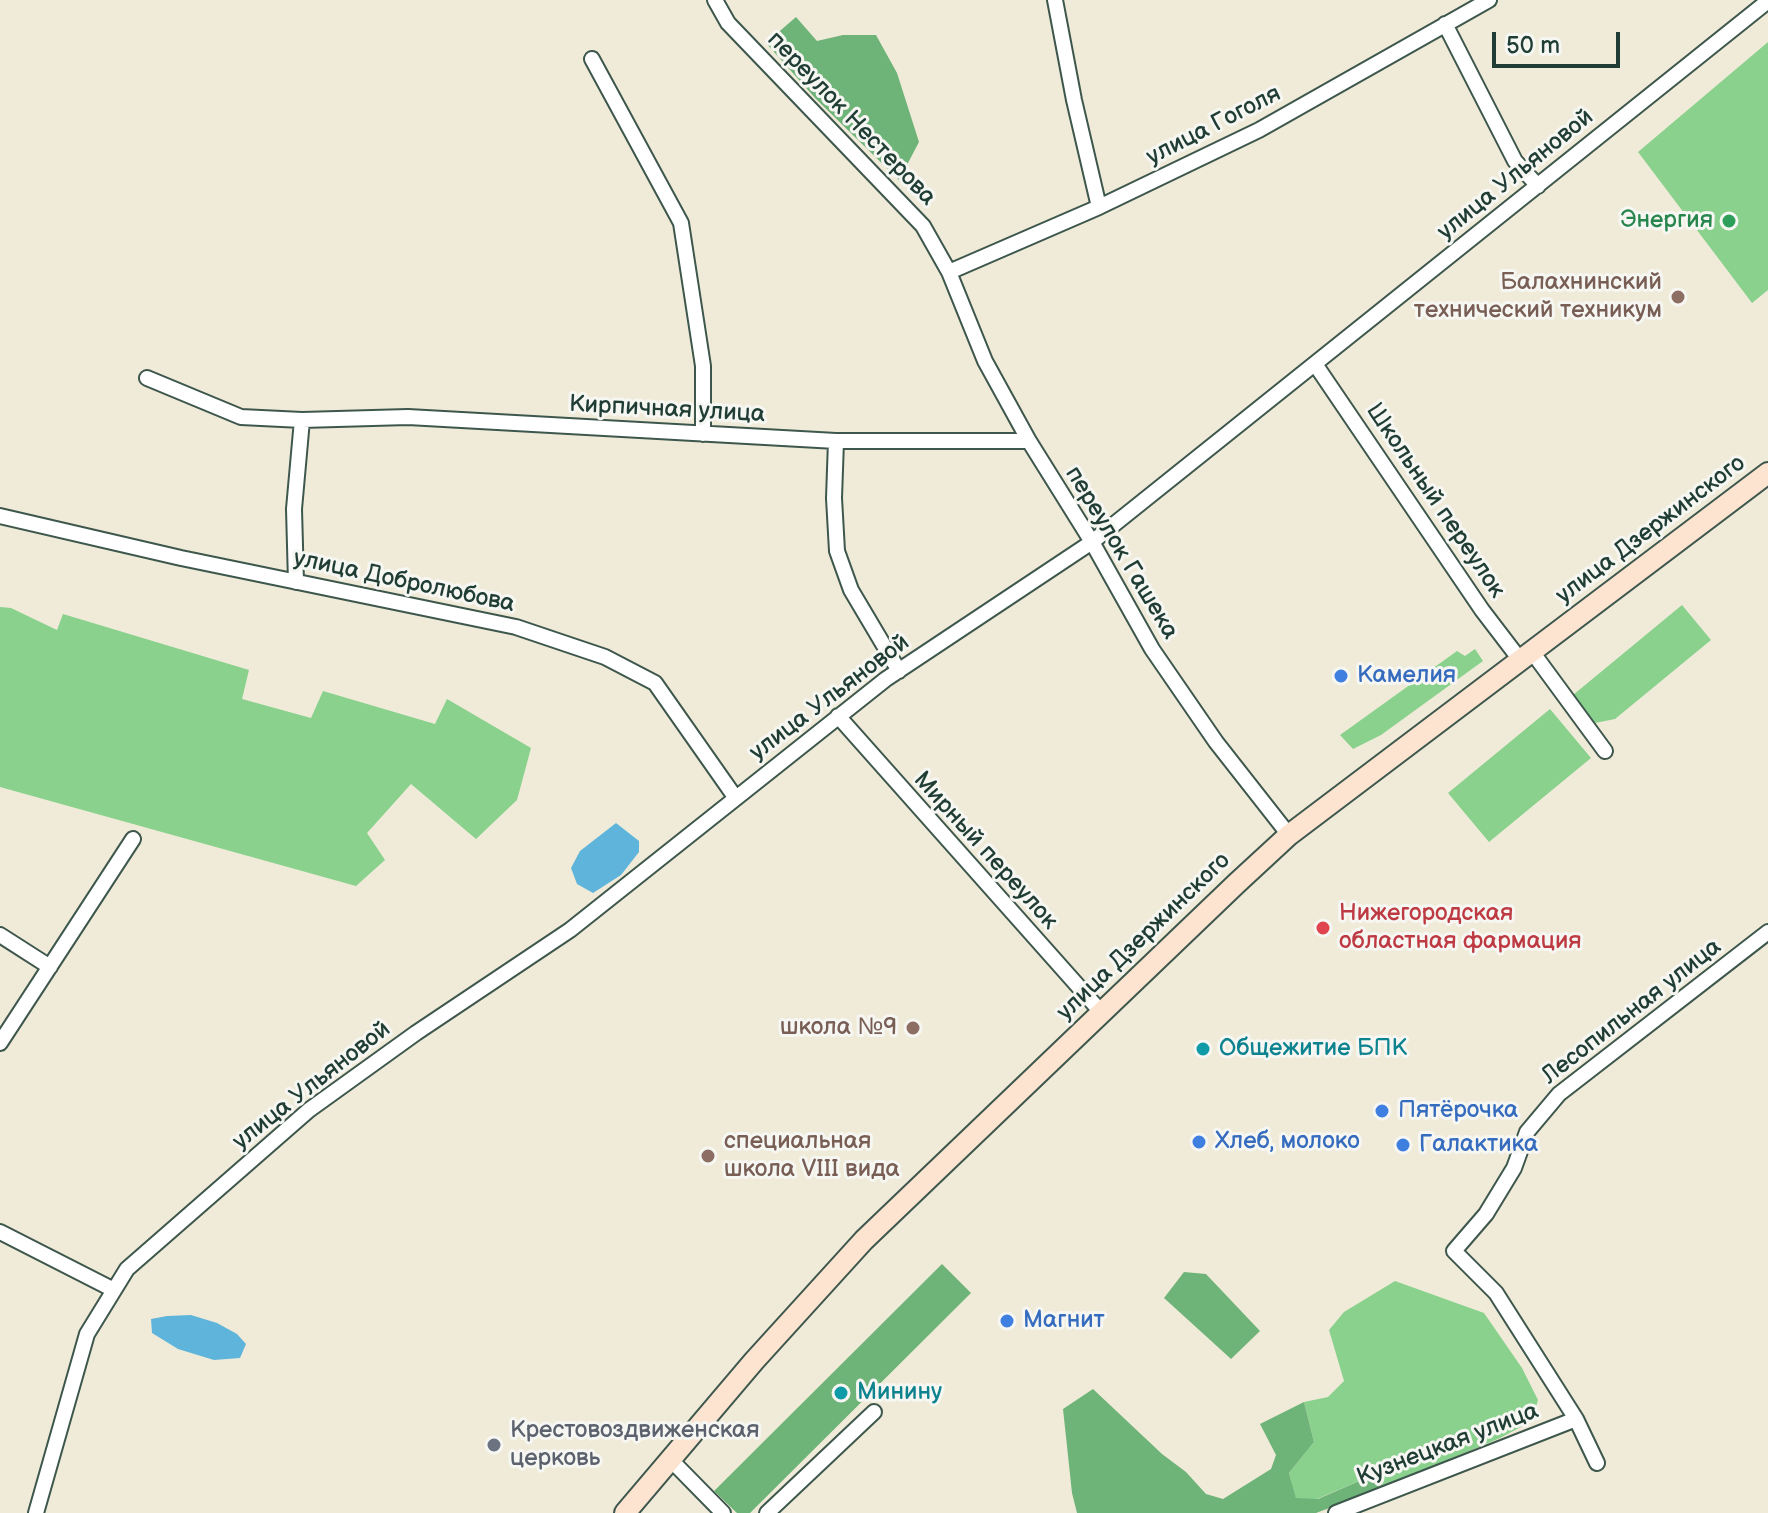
<!DOCTYPE html>
<meta charset="utf-8">
<style>
body{margin:0}
#map{position:relative;width:1768px;height:1513px;overflow:hidden;background:#f0ebd8;font-family:"Balsamiq Sans",sans-serif}
canvas{display:block}
.scale{position:absolute;left:1492px;top:32px;width:128px;height:36px;box-sizing:border-box;border:4px solid #1f3d34;border-top:0;padding-left:10px;font-size:24px;line-height:28px;white-space:nowrap;color:#1f3d34;-webkit-text-stroke:6px #f6f6f2;paint-order:stroke}
</style>
<div id="map">
<canvas width="1768" height="1513"></canvas>
<div class="scale">50 m</div>
</div>
<script>
const c = document.querySelector('canvas').getContext('2d');
c.lineJoin = 'round';
function fill(path, color) {
  c.fillStyle = color;
  c.fill(path, 'evenodd');
}
function shape(rows) {
  const path = new Path2D();
  for (const r of rows) {
    path.moveTo(r[0], r[1]);
    for (let i = 2; i < r.length; i += 2) path.lineTo(r[i], r[i + 1]);
  }
  return path;
}
function strokePath(path, color, width, dash) {
  c.strokeStyle = color;
  c.lineWidth = width;
  c.lineCap = dash ? 'butt' : 'round';
  c.setLineDash(dash || []);
  c.stroke(path);
}
function write(font, color, halo, rows, align = 'center') {
  c.font = font + ' "Balsamiq Sans",sans-serif';
  c.lineWidth = 6;
  c.setLineDash([]);
  c.textBaseline = 'middle';
  c.strokeStyle = halo;
  c.fillStyle = color;
  for (const [text, x, y, turn = 0] of rows) {
    c.save();
    c.translate(x, y);
    c.rotate((+turn || 0) * Math.PI / 180);
    c.textAlign = isNaN(turn) ? turn : align;
    if (halo) c.strokeText(text, 0, 0);
    c.fillText(text, 0, 0);
    c.restore();
  }
}
const green = shape([
 [1768,42,1768,290,1752,303,1638,152],
 [1682,605,1711,640,1615,719,1595,723,1573,695],
 [0,607,11,608,57,630,63,614,249,670,242,699,311,718,323,691,435,724,447,699,531,748,517,800,476,839,411,784,367,833,385,860,356,886,0,787],
 [1475,649,1483,661,1381,735,1353,749,1340,735,1457,651,1465,656],
 [1550,709,1591,758,1489,842,1448,793],
 [1395,1281,1484,1313,1522,1368,1538,1400,1532,1421,1500,1438,1385,1487,1373,1475,1317,1499,1296,1499,1289,1473,1314,1442,1304,1402,1328,1397,1344,1381,1329,1330,1344,1312]
]);
const forest = shape([
 [796,17,817,41,843,35,876,35,897,73,919,142,899,180,816,99,766,43],
 [942,1264,971,1293,750,1513,737,1513,714,1491],
 [1184,1272,1206,1274,1260,1331,1231,1359,1164,1298],
 [1093,1389,1162,1454,1186,1472,1206,1494,1223,1499,1271,1469,1276,1455,1260,1424,1304,1402,1314,1442,1289,1473,1296,1498,1318,1499,1373,1475,1385,1487,1316,1513,1077,1513,1072,1493,1063,1409]
]);
const water = shape([
 [616,823,639,841,639,852,621,875,593,893,577,884,571,868,580,851],
 [191,1315,217,1323,237,1334,246,1344,240,1358,214,1360,178,1349,152,1333,151,1319,167,1316]
]);
const minor = shape([
 [715,0,728,23,923,226,949,272,985,361,1029,441,1092,542,1152,649,1216,742,1289,835],
 [1055,0,1074,100,1099,207],
 [1445,24,1515,161,1538,186],
 [592,59,681,223,703,366,703,434],
 [949,272,1099,207,1259,130,1489,0],
 [1315,364,1482,610,1521,661],
 [147,378,241,417,302,420,408,417,836,441,1029,441],
 [836,441,834,498,837,551,851,590,899,671],
 [0,516,181,558,516,627,605,657,655,683,735,797],
 [296,582,294,509,302,420],
 [1533,653,1605,751],
 [838,716,1102,1013],
 [0,935,50,967],
 [0,1043,133,839],
 [0,1232,114,1290],
 [671,1460,723,1513],
 [1597,1463,1576,1419,1496,1293,1454,1251,1486,1214,1514,1168,1527,1132,1559,1094,1768,932],
 [36,1513,87,1334,127,1269,309,1110,416,1033,570,930,886,679,1092,542,1768,1],
 [767,1513,874,1412],
 [1336,1513,1576,1419]
]);
const secondary = shape([
 [625,1513,754,1361,864,1240,1237,883,1289,835,1768,473]
]);
const markers = [
 [1729,221,8,"#2e9e5b"],
 [1678,297,8,"#8d6e63"],
 [1341,676,8,"#3f7fe0"],
 [1323,928,8,"#e0444e"],
 [913,1028,8,"#8d6e63"],
 [1203,1049,8,"#0f9aa8"],
 [1382,1111,8,"#3f7fe0"],
 [1199,1142,8,"#3f7fe0"],
 [1403,1145,8,"#3f7fe0"],
 [708,1156,8,"#8d6e63"],
 [1007,1321,8,"#3f7fe0"],
 [841,1393,8,"#0f9aa8"],
 [494,1445,8,"#6b7280"]
];
const streetNames = [
 ["переулок Нестерова",851,119,46],
 ["улица Гоголя",1214,126,-27],
 ["улица Ульяновой",1516,175,-39],
 ["Кирпичная улица",667,410,3],
 ["Школьный переулок",1435,501,56],
 ["улица Дзержинского",1651,530,-37],
 ["переулок Гашека",1121,553,59],
 ["улица Добролюбова",404,582,12],
 ["улица Ульяновой",830,698,-37],
 ["Мирный переулок",985,851,48],
 ["улица Дзержинского",1144,937,-44],
 ["Лесопильная улица",1632,1012,-38],
 ["улица Ульяновой",312,1086,-38],
 ["Кузнецкая улица",1448,1445,-21]
];
const leisureNames = [
 ["Энергия",1713,221]
];
const educationNames = [
 ["Балахнинский",1662,283],
 ["технический техникум",1662,311],
 ["школа №9",897,1028],
 ["специальная",724,1142,"left"],
 ["школа VIII вида",724,1170,"left"]
];
const shopNames = [
 ["Камелия",1357,676],
 ["Пятёрочка",1398,1111],
 ["Хлеб, молоко",1215,1142],
 ["Галактика",1419,1145],
 ["Магнит",1023,1321]
];
const healthNames = [
 ["Нижегородская",1339,914],
 ["областная фармация",1339,942]
];
const cultureNames = [
 ["Общежитие БПК",1219,1049],
 ["Минину",857,1393]
];
const worshipNames = [
 ["Крестовоздвиженская",510,1431],
 ["церковь",510,1459]
];
fill(green, '#89d18d');
fill(forest, '#6eb378');
fill(water, '#5eb4da');
strokePath(minor, '#3e574d', 18);
strokePath(secondary, '#3e574d', 24);
strokePath(minor, '#fff', 14);
strokePath(secondary, '#fde4d1', 20);
for (const [x, y, r, color] of markers) {
  const dot = new Path2D();
  dot.arc(x, y, r, 0, 2 * Math.PI);
  c.fillStyle = color;
  c.fill(dot);
  strokePath(dot, '#f6f6f2', 3);
}
write('24px', '#1f3d34', '#f6f6f2', streetNames);
write('24px', '#27864d', '#f6f6f2', leisureNames, 'right');
write('24px', '#785e54', '#f6f6f2', educationNames, 'right');
write('24px', '#366cbe', '#f6f6f2', shopNames, 'left');
write('24px', '#be3a42', '#f6f6f2', healthNames, 'left');
write('24px', '#0d838f', '#f6f6f2', cultureNames, 'left');
write('24px', '#5b616d', '#f6f6f2', worshipNames, 'left');
</script>
